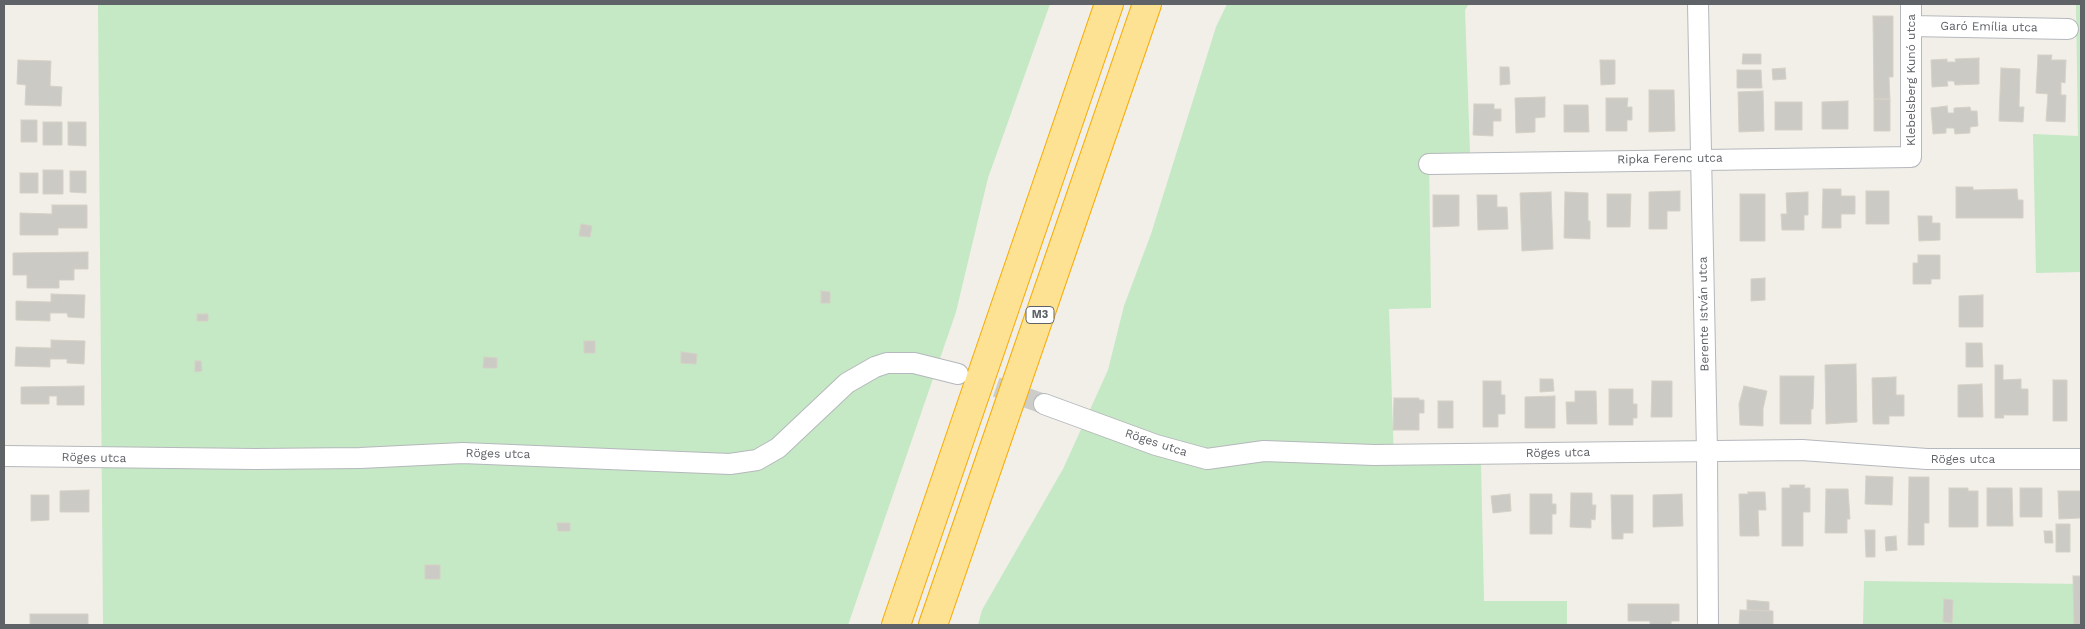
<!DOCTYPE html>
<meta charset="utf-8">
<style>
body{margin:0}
#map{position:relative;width:2085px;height:629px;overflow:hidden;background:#f1efe8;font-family:"Work Sans",sans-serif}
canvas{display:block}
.frame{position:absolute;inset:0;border:5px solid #5f6368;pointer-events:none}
</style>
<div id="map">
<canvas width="2085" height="629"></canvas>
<div class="frame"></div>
</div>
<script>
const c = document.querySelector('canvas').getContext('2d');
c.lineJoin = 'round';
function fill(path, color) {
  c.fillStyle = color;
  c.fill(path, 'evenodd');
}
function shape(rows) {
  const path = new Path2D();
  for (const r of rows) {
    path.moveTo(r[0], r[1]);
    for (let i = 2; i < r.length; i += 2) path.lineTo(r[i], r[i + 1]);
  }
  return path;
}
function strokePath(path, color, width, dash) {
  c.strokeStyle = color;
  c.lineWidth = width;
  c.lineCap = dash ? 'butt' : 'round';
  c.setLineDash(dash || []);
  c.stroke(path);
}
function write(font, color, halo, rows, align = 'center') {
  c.font = font + ' "Work Sans",sans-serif';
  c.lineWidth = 4;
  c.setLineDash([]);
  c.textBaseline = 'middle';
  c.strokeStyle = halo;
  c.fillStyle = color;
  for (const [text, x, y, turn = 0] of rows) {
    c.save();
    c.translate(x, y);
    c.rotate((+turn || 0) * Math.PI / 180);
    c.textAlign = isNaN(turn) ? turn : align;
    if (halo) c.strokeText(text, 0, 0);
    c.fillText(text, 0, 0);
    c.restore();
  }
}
const green = shape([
 [98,4,1050,4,988,178,956,312,848,625,103,625],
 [1227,4,1469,4,1465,10,1470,153,1429,155,1431,308,1389,309,1394,461,1481,464,1484,601,1567,601,1567,625,978,625,982,610,1063,469,1108,370,1124,306,1151,234,1216,27],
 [2076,4,2081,4,2081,272,2036,273,2033,134,2078,136],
 [1864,581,2081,584,2081,625,1863,625]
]);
const building = shape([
 [1873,16,1893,16,1893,77,1889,77,1890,99,1874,99,1873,16],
 [1743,54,1761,54,1761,64,1742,64,1743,54],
 [2038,55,2052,55,2051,60,2066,60,2065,83,2061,82,2061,95,2066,95,2065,122,2046,121,2048,94,2036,93,2038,55],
 [1979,58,1979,84,1955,85,1954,81,1947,81,1948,86,1932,87,1931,60,1947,59,1947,62,1956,62,1955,59,1979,58],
 [18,60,51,61,50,86,62,87,61,106,25,105,26,85,17,84,18,60],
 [1600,60,1615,60,1615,84,1601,85,1600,60],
 [1500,67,1509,67,1510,84,1500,85,1500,67],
 [1785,68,1786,79,1773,80,1772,69,1785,68],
 [2001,68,2020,69,2019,107,2024,107,2023,122,1999,121,2001,68],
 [1737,70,1761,70,1762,88,1737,88,1737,70],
 [1649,90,1674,90,1675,131,1649,132,1649,90],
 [1763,91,1764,131,1739,132,1738,92,1763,91],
 [1545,97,1545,117,1535,118,1535,132,1516,133,1515,98,1545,97],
 [1606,98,1628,98,1627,107,1632,107,1632,120,1627,120,1627,131,1606,131,1606,98],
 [1874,99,1890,99,1890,131,1874,131,1874,99],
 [1848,101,1848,129,1822,129,1822,102,1848,101],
 [1775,102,1802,102,1802,130,1775,130,1775,102],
 [1474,104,1494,104,1494,109,1501,109,1501,121,1493,121,1493,136,1473,135,1474,104],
 [1564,105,1588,105,1589,132,1564,132,1564,105],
 [1947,106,1948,113,1954,113,1954,108,1970,107,1971,111,1977,111,1978,126,1970,127,1970,133,1955,134,1954,128,1946,128,1946,133,1933,134,1931,108,1947,106],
 [21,120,37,120,37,142,21,142,21,120],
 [43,122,62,122,62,145,43,145,43,122],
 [68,122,86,122,86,146,68,145,68,122],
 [43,170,63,170,63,194,43,194,43,170],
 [70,171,86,171,86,193,70,192,70,171],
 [20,173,38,173,38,193,20,193,20,173],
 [1956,187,1973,187,1973,190,2017,189,2018,200,2023,200,2023,218,1956,218,1956,187],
 [1823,189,1841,189,1841,196,1855,196,1855,214,1841,214,1841,228,1822,228,1823,189],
 [1680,191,1680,211,1667,211,1667,229,1649,229,1649,192,1680,191],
 [1866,191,1889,191,1889,224,1866,224,1866,191],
 [1551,192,1553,249,1522,251,1520,193,1551,192],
 [1565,192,1588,193,1588,221,1590,221,1590,239,1564,238,1565,192],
 [1808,192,1808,215,1804,215,1804,230,1782,230,1781,214,1787,214,1786,193,1808,192],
 [1607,194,1631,194,1630,227,1607,227,1607,194],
 [1740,194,1765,194,1765,241,1740,241,1740,194],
 [1433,195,1459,195,1459,226,1433,227,1433,195],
 [1477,195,1497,195,1497,207,1507,207,1508,229,1478,230,1477,195],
 [52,205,87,205,87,228,58,228,58,235,20,235,20,213,52,214,52,205],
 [1918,216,1932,216,1932,223,1940,223,1940,240,1919,241,1918,216],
 [581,224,592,226,590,237,579,236,581,224],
 [88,252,88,269,74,269,74,280,59,280,59,288,27,288,27,275,13,275,13,253,88,252],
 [1918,255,1940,255,1940,279,1931,279,1931,284,1913,284,1913,263,1918,263,1918,255],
 [1765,278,1765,300,1751,301,1751,279,1765,278],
 [821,291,830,292,830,303,821,303,821,291],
 [51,294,85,295,84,318,68,317,67,313,50,313,50,321,16,320,16,301,51,302,51,294],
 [1983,295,1983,327,1959,327,1959,296,1983,295],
 [197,314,208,314,208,321,197,321,197,314],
 [51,340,85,341,84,364,67,363,67,359,50,359,50,367,15,366,16,347,51,348,51,340],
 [584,341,595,341,595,353,584,353,584,341],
 [1966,343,1982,343,1983,367,1966,367,1966,343],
 [681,352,697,354,696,364,681,363,681,352],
 [484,357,497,358,497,368,483,368,484,357],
 [195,361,201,361,202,371,195,372,195,361],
 [1856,364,1857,422,1826,424,1825,365,1856,364],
 [1995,365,2003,365,2003,380,2021,379,2021,389,2028,389,2028,415,2003,415,2004,418,1995,418,1995,365],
 [1780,376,1814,376,1813,409,1811,409,1811,424,1780,424,1780,376],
 [1896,377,1896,395,1904,395,1904,416,1889,416,1889,424,1873,424,1872,378,1896,377],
 [1540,379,1553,379,1554,391,1540,392,1540,379],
 [2053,380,2067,380,2067,421,2053,421,2053,380],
 [1483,381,1501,381,1501,395,1505,395,1505,414,1498,414,1498,427,1483,427,1483,381],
 [1652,381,1672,381,1672,417,1651,417,1652,381],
 [1982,384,1983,417,1958,417,1958,385,1982,384],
 [84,386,84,405,57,405,57,396,49,396,49,404,21,404,21,387,84,386],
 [1744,386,1767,391,1763,409,1763,426,1740,425,1739,404,1744,386],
 [1609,389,1633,389,1633,404,1637,404,1637,418,1633,418,1633,425,1609,425,1609,389],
 [1575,391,1596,391,1597,424,1567,424,1566,402,1575,402,1575,391],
 [1555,396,1555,428,1525,428,1525,397,1555,396],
 [1394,398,1419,398,1419,400,1424,400,1424,413,1419,413,1419,430,1393,430,1394,398],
 [1438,401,1453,401,1453,428,1438,428,1438,401],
 [1866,476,1893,477,1892,505,1865,504,1866,476],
 [1909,477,1929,477,1929,523,1924,523,1924,545,1908,545,1909,477],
 [1790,485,1805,485,1804,488,1810,488,1810,512,1803,512,1803,546,1782,546,1782,488,1790,488,1790,485],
 [1949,488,1968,488,1968,491,1978,491,1978,527,1949,527,1949,488],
 [1987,488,2012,488,2013,526,1987,526,1987,488],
 [2020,488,2042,488,2042,517,2020,517,2020,488],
 [1826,489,1848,489,1850,519,1847,519,1847,533,1825,533,1826,489],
 [89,490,89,512,60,512,60,491,89,490],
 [2058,491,2081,491,2081,518,2059,519,2058,491],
 [1748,492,1765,492,1766,510,1758,510,1759,536,1740,536,1739,494,1748,494,1748,492],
 [1571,493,1592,493,1592,505,1596,505,1595,520,1591,519,1591,528,1570,527,1571,493],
 [1510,494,1511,511,1493,513,1491,496,1510,494],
 [1530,494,1552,494,1552,504,1556,504,1556,514,1552,514,1552,534,1530,534,1530,494],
 [1682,494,1683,526,1653,527,1653,495,1682,494],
 [31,495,49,495,49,520,31,521,31,495],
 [1611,495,1633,495,1633,533,1623,533,1623,539,1612,539,1611,495],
 [557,523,570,523,570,531,558,531,557,523],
 [2056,524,2070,524,2070,552,2056,552,2056,524],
 [1865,530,1875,530,1875,557,1866,557,1865,530],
 [2044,531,2052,531,2053,543,2045,543,2044,531],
 [1896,536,1897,550,1886,551,1885,537,1896,536],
 [425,565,440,565,440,579,425,579,425,565],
 [2073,576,2081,576,2081,625,2074,625,2073,576],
 [1944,599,1953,600,1952,623,1943,622,1944,599],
 [1747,600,1769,602,1769,611,1747,610,1747,600],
 [1628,604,1679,604,1679,621,1671,621,1671,625,1650,625,1650,621,1628,621,1628,604],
 [1740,610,1773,611,1773,625,1739,625,1740,610],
 [30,614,88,614,88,625,30,625,30,614]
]);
const minorTunnel = shape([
 [968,377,1044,404]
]);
const minor = shape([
 [1698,4,1707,452,1708,625],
 [1911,26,2068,29],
 [1429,164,1911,157,1911,4],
 [1044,404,1156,445,1207,459,1264,451,1374,455,1802,450,1927,459,2081,459],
 [4,456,255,459,360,458,463,453,730,464,757,460,778,448,847,383,875,367,887,363,914,363,958,374]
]);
const highway = shape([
 [896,625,1109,4],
 [933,625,1147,4]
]);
const shields = [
 [1040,315,28]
];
const shieldNames = [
 ["M3",1040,315]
];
const streetNames = [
 ["Garó Emília utca",1989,27,1],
 ["Klebelsberg Kunó utca",1911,80,-90],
 ["Ripka Ferenc utca",1670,159,-1],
 ["Berente István utca",1704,314,-91],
 ["Röges utca",1156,443,18],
 ["Röges utca",1558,453,-1],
 ["Röges utca",498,454,1],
 ["Röges utca",94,458,1],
 ["Röges utca",1963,459]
];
fill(green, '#c5e8c5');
fill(building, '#cccac5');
strokePath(building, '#d6d1c6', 1);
strokePath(minorTunnel, '#ccccc8', 20, [20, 10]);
strokePath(minor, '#b5b8bc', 22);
strokePath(highway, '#f9ab00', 30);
strokePath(minor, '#fff', 20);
strokePath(highway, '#fde293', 28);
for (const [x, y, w] of shields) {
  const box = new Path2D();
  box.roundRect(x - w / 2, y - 8.5, w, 17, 4);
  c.fillStyle = '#fff';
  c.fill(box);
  strokePath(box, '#5f6368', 1);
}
write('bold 11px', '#5f6368', null, shieldNames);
write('12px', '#5f6368', '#fff', streetNames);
</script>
